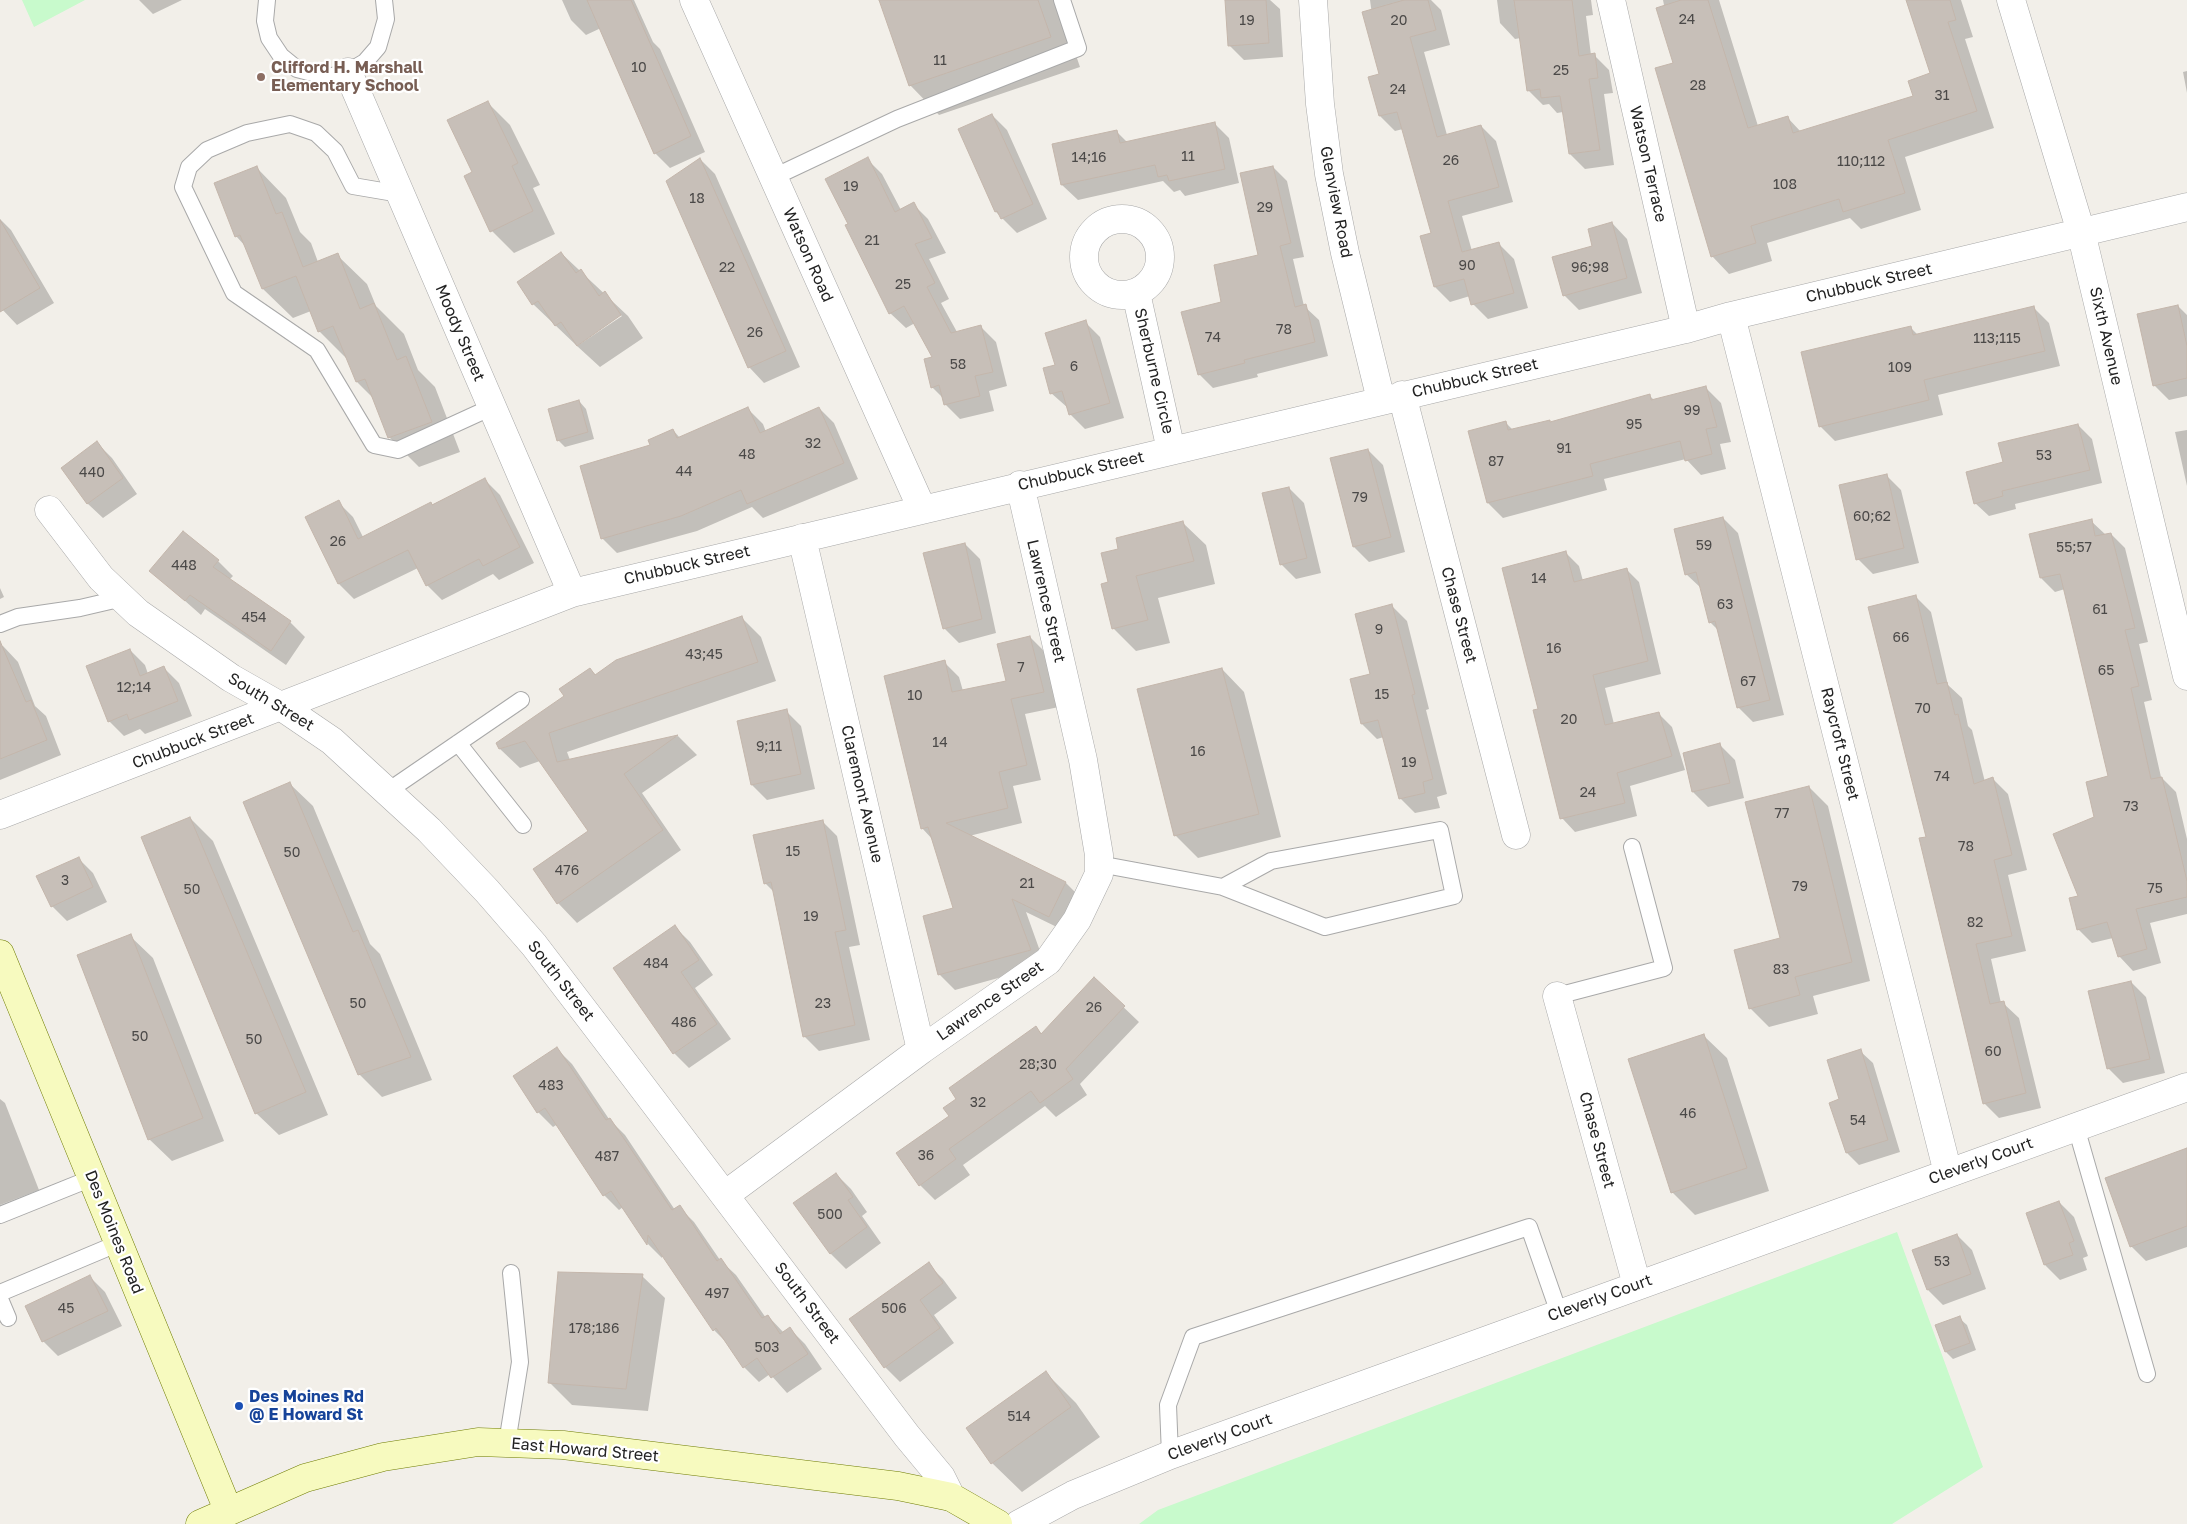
<!DOCTYPE html>
<style>
body{margin:0}
canvas{display:block;background:#f2efe9}
</style>
<canvas width="2187" height="1524"></canvas>
<script>
const c = document.querySelector('canvas').getContext('2d');
c.lineJoin = 'round';
function fill(path, color) {
  c.fillStyle = color;
  c.fill(path, 'evenodd');
}
function shape(rows) {
  const path = new Path2D();
  for (const r of rows) {
    if (r.length === 3) {
      path.moveTo(r[0] + r[2], r[1]);
      path.arc(r[0], r[1], r[2], 0, 2 * Math.PI);
      continue;
    }
    path.moveTo(r[0], r[1]);
    for (let i = 2; i < r.length; i += 2) path.lineTo(r[i], r[i + 1]);
  }
  return path;
}
function strokePath(path, color, width, dash) {
  c.strokeStyle = color;
  c.lineWidth = width;
  c.lineCap = dash ? 'butt' : 'round';
  c.setLineDash(dash || []);
  c.stroke(path);
}
function write(font, color, halo, rows, align = 'center') {
  c.font = font + ' "Golos Text",sans-serif';
  c.lineWidth = 4.5;
  c.setLineDash([]);
  c.textBaseline = 'middle';
  c.strokeStyle = halo;
  c.fillStyle = color;
  for (const [text, x, y, turn = 0] of rows) {
    c.save();
    c.translate(x, y);
    c.rotate((+turn || 0) * Math.PI / 180);
    c.textAlign = isNaN(turn) ? turn : align;
    if (halo) c.strokeText(text, 0, 0);
    c.fillText(text, 0, 0);
    c.restore();
  }
}
const park = shape([
 [22,0,85,0,34,27],
 [1897,1232,1983,1467,1892,1524,1139,1524,1158,1510]
]);
const shadow = shape([
 [139,0,182,0,153,14],
 [562,0,634,0,653,42,660,49,705,152,670,168,655,153,601,28,586,35,571,20],
 [880,0,1057,0,1080,67,939,115,910,85],
 [1226,0,1270,0,1280,9,1283,57,1244,60,1229,45],
 [1370,0,1431,0,1441,10,1450,45,1424,52,1447,135,1481,126,1496,141,1513,202,1462,216,1472,251,1499,244,1514,259,1528,308,1488,319,1473,304,1470,296,1450,302,1435,287,1421,237,1432,233,1403,129,1395,131,1380,116,1370,78,1380,75],
 [1497,0,1591,0,1593,15,1586,16,1591,55,1594,55,1609,70,1613,93,1604,94,1614,165,1585,169,1570,154,1563,112,1557,113,1549,104,1543,105,1528,90,1521,38,1515,39,1500,23],
 [1663,0,1719,0,1758,126,1787,117,1801,132,1914,97,1931,74,1907,0,1961,0,1973,37,1965,39,1994,128,1905,157,1921,210,1861,229,1850,218,1767,243,1772,261,1729,274,1712,256],
 [2187,71,2187,93,2183,72],
 [487,102,510,125,540,185,533,188,555,234,514,253,492,231,473,172],
 [992,115,1007,130,1047,219,1017,233,996,212],
 [1214,123,1229,138,1239,183,1185,196,1180,190,1174,192,1163,181,1078,200,1062,185,1054,145,1116,131,1128,143],
 [700,159,715,174,800,367,764,383,749,367,668,181],
 [867,159,882,174,901,210,913,204,928,219,946,253,929,259,949,299,941,303,957,332,981,327,996,342,1007,386,989,391,994,411,960,419,945,404,943,398,932,387,934,357,915,323,906,328,890,313,846,226,849,224],
 [1273,167,1287,181,1304,257,1293,259,1304,306,1319,320,1328,356,1257,374,1258,377,1213,388,1199,374,1223,303,1259,256],
 [257,168,286,198,300,232,311,243,318,262,337,255,367,284,376,306,404,334,418,370,435,387,460,452,419,467,389,437,373,398,357,382,349,361,319,331,311,311,293,318,263,289,246,247,236,236],
 [0,219,11,230,54,303,17,325,0,307],
 [1612,223,1627,239,1642,293,1579,310,1564,295,1594,247],
 [561,253,628,316,643,338,600,367,577,346,622,316,620,315,576,345,533,304,519,282],
 [2178,306,2187,315,2187,396,2169,400,2154,385],
 [2034,308,2049,323,2060,366,1938,395,1943,415,1835,441,1820,426,1911,328,1918,335],
 [1085,322,1100,337,1124,418,1085,429,1070,414,1068,408,1051,393,1056,366],
 [1706,388,1721,403,1731,442,1720,444,1726,469,1701,475,1686,459,1604,479,1607,490,1503,518,1488,503,1470,432,1506,423,1513,430,1549,421,1551,423,1649,395,1654,400],
 [579,401,586,409,594,439,565,447,558,440],
 [819,408,834,423,858,479,763,518,752,507,697,531,617,553,602,538,652,446,673,430,680,438,748,409,763,424,766,432],
 [2078,425,2092,439,2102,483,2015,504,2016,509,1989,516,1975,503,2004,463],
 [2187,430,2187,486,2175,432],
 [97,443,112,458,137,494,103,518,88,504,62,468],
 [1368,450,1383,465,1405,552,1369,562,1354,547],
 [1886,475,1901,490,1919,563,1873,574,1858,559],
 [485,480,500,495,534,563,499,580,493,574,442,600,427,585,418,568,354,599,339,584,307,517,338,502,353,517,363,537],
 [1289,488,1304,503,1321,573,1296,579,1281,564],
 [1723,518,1738,533,1784,715,1753,722,1738,707,1719,631,1710,622,1702,589,1686,574],
 [2091,521,2106,535,2111,534,2125,548,2148,642,2139,644,2152,700,2144,702,2161,777,2176,792,2187,839,2187,914,2150,923,2161,963,2133,971,2119,956,2113,938,2092,943,2078,929,2079,897,2096,818,2110,776,2065,589,2055,592,2041,578],
 [1183,523,1206,545,1215,584,1158,598,1170,643,1136,651,1114,629,1102,585,1110,583,1120,550],
 [965,544,980,559,996,633,959,643,944,628],
 [1566,553,1579,566,1583,581,1626,569,1639,582,1661,674,1605,688,1614,724,1658,713,1672,727,1685,770,1630,786,1637,816,1575,832,1562,818,1540,710],
 [218,561,233,576,229,580,290,622,305,637,286,665,205,609,201,615,151,571],
 [0,588,4,597,0,599],
 [1916,597,1931,612,1948,685,1962,698,1968,726,1972,730,1985,782,1993,779,2008,794,2027,870,2008,875,2026,951,1991,959,2001,1003,2003,1003,2019,1018,2041,1108,1999,1118,1984,1103,1927,838],
 [1392,606,1407,621,1429,709,1426,710,1447,794,1437,797,1440,808,1415,813,1400,798,1384,737,1377,739,1362,724,1351,680,1371,675],
 [742,618,761,637,776,681,567,752,570,760,678,736,697,755,642,793,681,850,577,923,558,903,534,869,589,831,540,761,520,768,500,749,566,696,590,669,596,675],
 [1030,637,1045,652,1059,707,1025,714,1041,780,1013,786,1022,823,969,836,1066,883,1081,898,1065,931,1026,912,1045,965,955,990,940,975,955,909,933,840,922,828,944,662,959,677,963,691,1008,682],
 [3,646,18,662,35,706,46,716,61,755,0,780,0,648],
 [130,650,145,665,148,674,164,668,179,683,192,716,145,734,140,729,124,736,109,721],
 [1222,669,1244,692,1281,837,1198,858,1175,835],
 [786,711,801,726,815,789,767,800,752,785,738,722],
 [1720,745,1735,760,1744,798,1708,807,1693,792],
 [290,784,313,806,370,944,380,954,432,1080,382,1097,359,1074],
 [1809,787,1828,806,1870,981,1813,996,1818,1014,1769,1027,1750,1008,1782,939],
 [190,818,213,841,328,1115,279,1135,256,1113],
 [822,821,837,836,860,945,849,947,870,1040,819,1051,804,1036,774,892,765,883],
 [78,858,93,873,107,902,67,921,52,906],
 [675,927,690,942,713,975,695,988,731,1039,689,1068,674,1053,614,969],
 [130,936,153,958,224,1141,172,1161,149,1139],
 [1094,979,1139,1022,1080,1084,1087,1095,1056,1117,1045,1106,963,1165,970,1175,935,1200,920,1185,957,1099,1036,1028,1042,1034],
 [2131,982,2146,997,2165,1073,2123,1083,2108,1068],
 [1704,1036,1727,1058,1769,1191,1695,1215,1672,1192],
 [557,1049,572,1064,609,1119,625,1135,675,1210,679,1207,694,1222,720,1260,736,1275,766,1318,768,1316,784,1333,790,1329,805,1344,822,1369,787,1393,770,1374,759,1382,744,1367,729,1345,714,1330,662,1254,662,1258,648,1244,623,1207,619,1210,604,1195,558,1124,553,1127,538,1112],
 [1860,1051,1873,1063,1900,1152,1859,1165,1847,1153,1831,1103,1841,1100],
 [0,1099,5,1103,39,1190,0,1205],
 [2187,1149,2187,1247,2146,1261,2131,1246],
 [836,1174,851,1189,867,1212,862,1216,881,1243,846,1269,831,1254,795,1204],
 [2059,1202,2074,1217,2088,1256,2083,1258,2087,1270,2060,1280,2045,1265,2027,1214],
 [1957,1235,1972,1250,1986,1289,1943,1305,1928,1290],
 [928,1264,943,1279,957,1298,934,1315,954,1343,900,1382,885,1367],
 [642,1276,665,1298,648,1411,572,1405,549,1382],
 [90,1277,105,1292,122,1326,58,1356,43,1341],
 [1959,1318,1967,1325,1976,1350,1953,1359,1946,1352],
 [1046,1373,1076,1403,1100,1437,1022,1492,992,1463]
]);
const building = shape([
 [587,0,631,0,691,136,654,154,587,0],
 [879,0,1038,0,1051,37,909,86,879,0],
 [1225,0,1266,0,1269,43,1228,46,1225,0],
 [1404,0,1428,0,1436,30,1410,37,1437,137,1481,125,1499,187,1448,201,1462,252,1499,242,1514,293,1471,305,1464,279,1434,287,1420,236,1431,233,1397,112,1379,116,1368,77,1379,74,1362,12,1404,0],
 [1514,0,1572,0,1579,56,1595,53,1598,78,1589,79,1600,150,1569,154,1560,96,1541,98,1540,89,1527,91,1514,0],
 [1681,0,1708,0,1748,128,1788,116,1793,133,1913,96,1908,81,1930,73,1906,0,1950,0,1956,20,1948,22,1977,111,1888,140,1905,193,1843,212,1839,199,1751,226,1756,243,1711,257,1655,68,1673,63,1656,8,1681,0],
 [488,101,518,163,512,166,533,211,490,232,464,176,472,172,447,120,488,101],
 [992,114,1033,204,1001,219,997,211,995,212,958,129,992,114],
 [1215,122,1225,169,1169,181,1167,175,1158,177,1155,165,1061,185,1052,144,1117,130,1120,143,1215,122],
 [868,157,895,212,914,202,932,238,915,244,935,283,927,287,951,333,981,325,993,372,975,376,980,396,944,405,939,385,931,388,924,359,932,357,904,306,889,314,845,225,848,224,825,179,868,157],
 [700,158,786,351,748,368,666,181,700,158],
 [257,166,276,214,282,212,303,267,338,253,360,309,374,303,397,360,406,356,432,422,388,438,365,379,356,382,333,326,318,332,296,276,262,289,240,235,235,237,214,183,257,166],
 [1273,166,1291,243,1280,246,1295,307,1306,304,1315,342,1244,360,1245,363,1198,375,1181,312,1221,302,1214,265,1258,255,1240,173,1273,166],
 [0,220,40,288,0,312,0,220],
 [1612,222,1627,278,1563,296,1552,257,1592,246,1588,229,1612,222],
 [561,252,576,273,581,269,599,296,605,291,621,315,577,346,561,322,555,326,538,301,532,305,517,282,561,252],
 [2178,305,2187,346,2187,378,2153,386,2137,314,2178,305],
 [2034,306,2045,351,1924,380,1929,400,1819,427,1801,352,1911,326,1913,335,2034,306],
 [1086,320,1110,403,1069,415,1062,391,1050,394,1043,368,1055,365,1045,333,1086,320],
 [1706,386,1717,427,1706,429,1712,454,1685,461,1680,441,1590,464,1593,476,1487,503,1468,431,1506,421,1508,430,1550,420,1550,422,1650,394,1651,400,1706,386],
 [579,400,588,432,557,441,548,409,579,400],
 [748,407,760,433,819,407,844,463,747,504,741,490,681,516,601,539,580,466,650,445,648,440,673,429,677,438,748,407],
 [2078,424,2090,470,2002,491,2003,496,1974,504,1966,472,2003,462,1998,443,2078,424],
 [97,441,123,478,87,504,61,468,97,441],
 [1368,449,1391,537,1353,547,1330,458,1368,449],
 [1887,474,1904,548,1856,560,1839,485,1887,474],
 [485,478,520,547,483,566,479,559,426,586,408,550,338,584,305,517,339,500,358,539,431,502,432,505,485,478],
 [1289,487,1307,558,1280,565,1262,493,1289,487],
 [1723,517,1770,700,1737,708,1715,621,1709,623,1696,572,1685,575,1674,529,1723,517],
 [2092,519,2095,536,2111,533,2135,628,2125,630,2139,686,2131,688,2151,779,2162,777,2187,881,2187,897,2136,909,2147,949,2118,957,2107,922,2077,930,2069,898,2078,896,2053,834,2094,817,2086,782,2108,776,2060,574,2040,578,2029,534,2092,519],
 [1183,521,1194,561,1136,576,1148,620,1112,629,1101,584,1108,582,1101,553,1118,549,1116,538,1183,521],
 [183,531,219,560,213,567,291,621,271,651,190,595,185,601,149,571,183,531],
 [965,543,982,619,943,629,923,553,965,543],
 [1566,551,1574,582,1627,568,1648,661,1593,675,1605,725,1659,712,1672,756,1617,773,1625,803,1560,819,1533,710,1538,709,1502,568,1566,551],
 [1916,595,1937,684,1947,682,1955,715,1958,714,1974,784,1993,777,2012,855,1994,860,2012,936,1976,944,1990,1004,2004,1001,2026,1093,1983,1104,1919,838,1926,837,1868,607,1916,595],
 [1392,604,1415,694,1412,695,1433,779,1423,782,1425,793,1399,799,1378,720,1361,724,1350,679,1370,674,1355,614,1392,604],
 [742,616,758,662,549,733,557,762,678,735,624,774,663,830,557,904,533,869,588,831,525,741,499,749,496,743,564,696,559,689,590,668,595,675,616,660,742,616],
 [1030,636,1044,692,1011,699,1027,765,999,772,1008,808,946,823,1066,882,1049,917,1012,899,1031,950,938,975,923,916,953,908,928,827,921,829,884,676,945,660,952,692,1006,681,997,644,1030,636],
 [0,641,26,702,31,700,47,740,0,759,0,641],
 [130,649,140,676,164,666,178,701,129,720,127,714,108,722,86,666,130,649],
 [1222,668,1259,814,1174,836,1137,689,1222,668],
 [787,709,801,774,751,785,737,721,787,709],
 [1720,743,1730,783,1692,792,1683,753,1720,743],
 [290,782,353,932,358,930,411,1057,358,1075,243,802,290,782],
 [1809,786,1852,962,1795,977,1800,995,1749,1009,1734,950,1780,938,1745,802,1809,786],
 [190,817,306,1092,255,1114,141,837,190,817],
 [823,820,846,930,835,932,855,1025,803,1037,771,882,764,884,753,835,823,820],
 [79,857,93,887,51,907,36,876,79,857],
 [675,925,699,960,681,972,717,1024,673,1054,613,968,675,925],
 [131,934,203,1118,148,1140,77,955,131,934],
 [1094,977,1125,1006,1066,1069,1073,1079,1040,1103,1031,1091,949,1149,956,1159,919,1186,896,1153,949,1116,943,1108,956,1099,949,1088,1036,1026,1041,1034,1094,977],
 [2131,981,2150,1059,2107,1069,2088,991,2131,981],
 [1704,1034,1747,1168,1671,1193,1628,1059,1704,1034],
 [557,1047,606,1120,610,1118,672,1210,680,1205,717,1261,721,1258,762,1318,768,1315,780,1334,790,1327,808,1354,771,1378,757,1358,743,1368,716,1328,713,1331,648,1235,647,1245,611,1191,603,1196,545,1108,537,1113,513,1076,557,1047],
 [1861,1049,1888,1140,1846,1153,1829,1103,1839,1099,1827,1060,1861,1049],
 [2187,1148,2187,1226,2130,1247,2105,1178,2187,1148],
 [836,1173,853,1197,848,1200,867,1227,830,1254,793,1203,836,1173],
 [2059,1201,2074,1241,2069,1243,2073,1255,2044,1265,2026,1213,2059,1201],
 [1957,1234,1971,1274,1927,1290,1912,1250,1957,1234],
 [929,1262,943,1283,920,1300,940,1328,884,1368,849,1319,929,1262],
 [558,1272,643,1274,626,1389,548,1383,558,1272],
 [90,1275,108,1311,42,1342,25,1306,90,1275],
 [1960,1316,1970,1343,1945,1352,1935,1325,1960,1316],
 [1046,1371,1071,1407,991,1464,966,1428,1046,1371]
]);
const lane = shape([
 [267,0,265,21,269,38,281,56,297,69,328,77,348,72,365,62,378,47,386,19,384,0],
 [774,177,897,119,1078,48,1062,0],
 [400,194,353,186,335,151,316,133,290,124,247,133,207,150,189,167,183,187,234,293,317,350,374,445,398,450,492,407],
 [0,624,18,617,80,608,123,598],
 [458,743,523,825],
 [388,791,521,700],
 [1099,864,1223,887,1325,927,1454,896,1440,830,1271,861,1223,887],
 [1557,996,1664,968,1632,847],
 [2076,1127,2147,1374],
 [0,1215,92,1178],
 [0,1293,119,1243],
 [0,1299,8,1318],
 [507,1443,520,1362,511,1273],
 [1170,1455,1168,1405,1193,1337,1529,1227,1559,1313]
]);
const street = shape([
 [694,0,922,509],
 [1313,0,1320,104,1329,174,1345,253,1381,400],
 [1611,0,1686,329],
 [2011,0,2081,232,2187,676],
 [348,72,572,593],
 [1122,257,38],
 [1136,293,1171,450],
 [1731,316,1948,1173],
 [1402,395,1516,835],
 [49,510,101,578,138,613,231,678,282,707,332,741,429,830,487,891,534,945,631,1072,907,1436,941,1477,951,1497],
 [802,538,921,1050],
 [0,815,572,593,1686,329,1731,316,2187,207],
 [1557,996,1637,1285],
 [725,1195,921,1050,1048,961,1077,920,1099,874,1099,855,1083,760,1020,485],
 [1019,1524,1073,1495,1170,1455,2187,1087]
]);
const secondary = shape([
 [0,954,228,1510],
 [200,1524,305,1478,383,1457,478,1442,563,1445,898,1486,951,1497,998,1524]
]);
const markers = [
 [261,77,5,"#8d6e63"],
 [239,1406,5,"#1a4fb4"]
];
const numberNames = [
 ["24",1687,20],
 ["19",1247,21],
 ["20",1399,21],
 ["11",940,61],
 ["10",639,68],
 ["25",1561,71],
 ["28",1698,86],
 ["24",1398,90],
 ["31",1942,96],
 ["11",1188,157],
 ["14;16",1089,158],
 ["26",1451,161],
 ["110;112",1861,162],
 ["108",1785,185],
 ["19",851,187],
 ["18",697,199],
 ["29",1265,208],
 ["21",872,241],
 ["90",1467,266],
 ["22",727,268],
 ["96;98",1590,268],
 ["25",903,285],
 ["78",1284,330],
 ["26",755,333],
 ["74",1213,338],
 ["113;115",1997,339],
 ["58",958,365],
 ["6",1074,367],
 ["109",1900,368],
 ["99",1692,411],
 ["95",1634,425],
 ["32",813,444],
 ["91",1564,449],
 ["48",747,455],
 ["53",2044,456],
 ["87",1496,462],
 ["44",684,472],
 ["440",92,473],
 ["79",1360,498],
 ["60;62",1872,517],
 ["26",338,542],
 ["59",1704,546],
 ["55;57",2074,548],
 ["448",184,566],
 ["14",1539,579],
 ["63",1725,605],
 ["61",2100,610],
 ["454",254,618],
 ["9",1379,630],
 ["66",1901,638],
 ["16",1554,649],
 ["43;45",704,655],
 ["7",1021,668],
 ["65",2106,671],
 ["67",1748,682],
 ["12;14",134,688],
 ["15",1382,695],
 ["10",915,696],
 ["70",1923,709],
 ["20",1569,720],
 ["14",940,743],
 ["9;11",769,747],
 ["16",1198,752],
 ["19",1409,763],
 ["74",1942,777],
 ["24",1588,793],
 ["73",2131,807],
 ["77",1782,814],
 ["78",1966,847],
 ["15",793,852],
 ["50",292,853],
 ["476",567,871],
 ["3",65,881],
 ["21",1027,884],
 ["79",1800,887],
 ["75",2155,889],
 ["50",192,890],
 ["19",811,917],
 ["82",1975,923],
 ["484",656,964],
 ["83",1781,970],
 ["50",358,1004],
 ["23",823,1004],
 ["26",1094,1008],
 ["486",684,1023],
 ["50",140,1037],
 ["50",254,1040],
 ["60",1993,1052],
 ["28;30",1038,1065],
 ["483",551,1086],
 ["32",978,1103],
 ["46",1688,1114],
 ["54",1858,1121],
 ["36",926,1156],
 ["487",607,1157],
 ["500",830,1215],
 ["53",1942,1262],
 ["497",717,1294],
 ["45",66,1309],
 ["506",894,1309],
 ["178;186",594,1329],
 ["503",767,1348],
 ["514",1019,1417]
];
const educationNames = [
 ["Clifford H. Marshall",271,68],
 ["Elementary School",271,86]
];
const streetNames = [
 ["Watson Terrace",1648,164,77],
 ["Glenview Road",1336,202,79],
 ["Watson Road",808,255,66],
 ["Chubbuck Street",1869,283,-13],
 ["Moody Street",460,333,67],
 ["Sixth Avenue",2106,336,77],
 ["Sherburne Circle",1154,371,77],
 ["Chubbuck Street",1475,378,-13],
 ["Chubbuck Street",1081,471,-13],
 ["Chubbuck Street",687,565,-13],
 ["Lawrence Street",1046,601,77],
 ["Chase Street",1459,615,75],
 ["South Street",271,702,31],
 ["Chubbuck Street",193,741,-21],
 ["Raycroft Street",1840,744,76],
 ["Claremont Avenue",862,794,77],
 ["South Street",561,981,52],
 ["Lawrence Street",990,1001,-35],
 ["Chase Street",1597,1140,75],
 ["Cleverly Court",1981,1161,-20],
 ["Des Moines Road",114,1232,68],
 ["Cleverly Court",1600,1298,-20],
 ["South Street",807,1303,53],
 ["Cleverly Court",1220,1437,-20],
 ["East Howard Street",585,1450,5]
];
const transitNames = [
 ["Des Moines Rd",249,1397],
 ["@ E Howard St",249,1415]
];
fill(park, '#c8facc');
fill(shadow, '#0003');
fill(building, '#c7bfb8');
strokePath(building, '#c4b6ab', 1);
strokePath(lane, '#a9a9a9', 18);
strokePath(street, '#a9a9a9', 29);
strokePath(secondary, '#707d05', 29);
strokePath(lane, '#fff', 16);
strokePath(street, '#fff', 28);
strokePath(secondary, '#f7fabf', 28);
for (const [x, y, r, color] of markers) {
  const dot = new Path2D();
  dot.arc(x, y, r, 0, 2 * Math.PI);
  c.fillStyle = color;
  c.fill(dot);
  strokePath(dot, '#fff', 2);
}
write('14px', '#4b4948', null, numberNames);
write('bold 16px', '#785e54', '#fff', educationNames, 'left');
write('16px', '#222', '#fff', streetNames);
write('bold 16px', '#164399', '#fff', transitNames, 'left');
</script>
